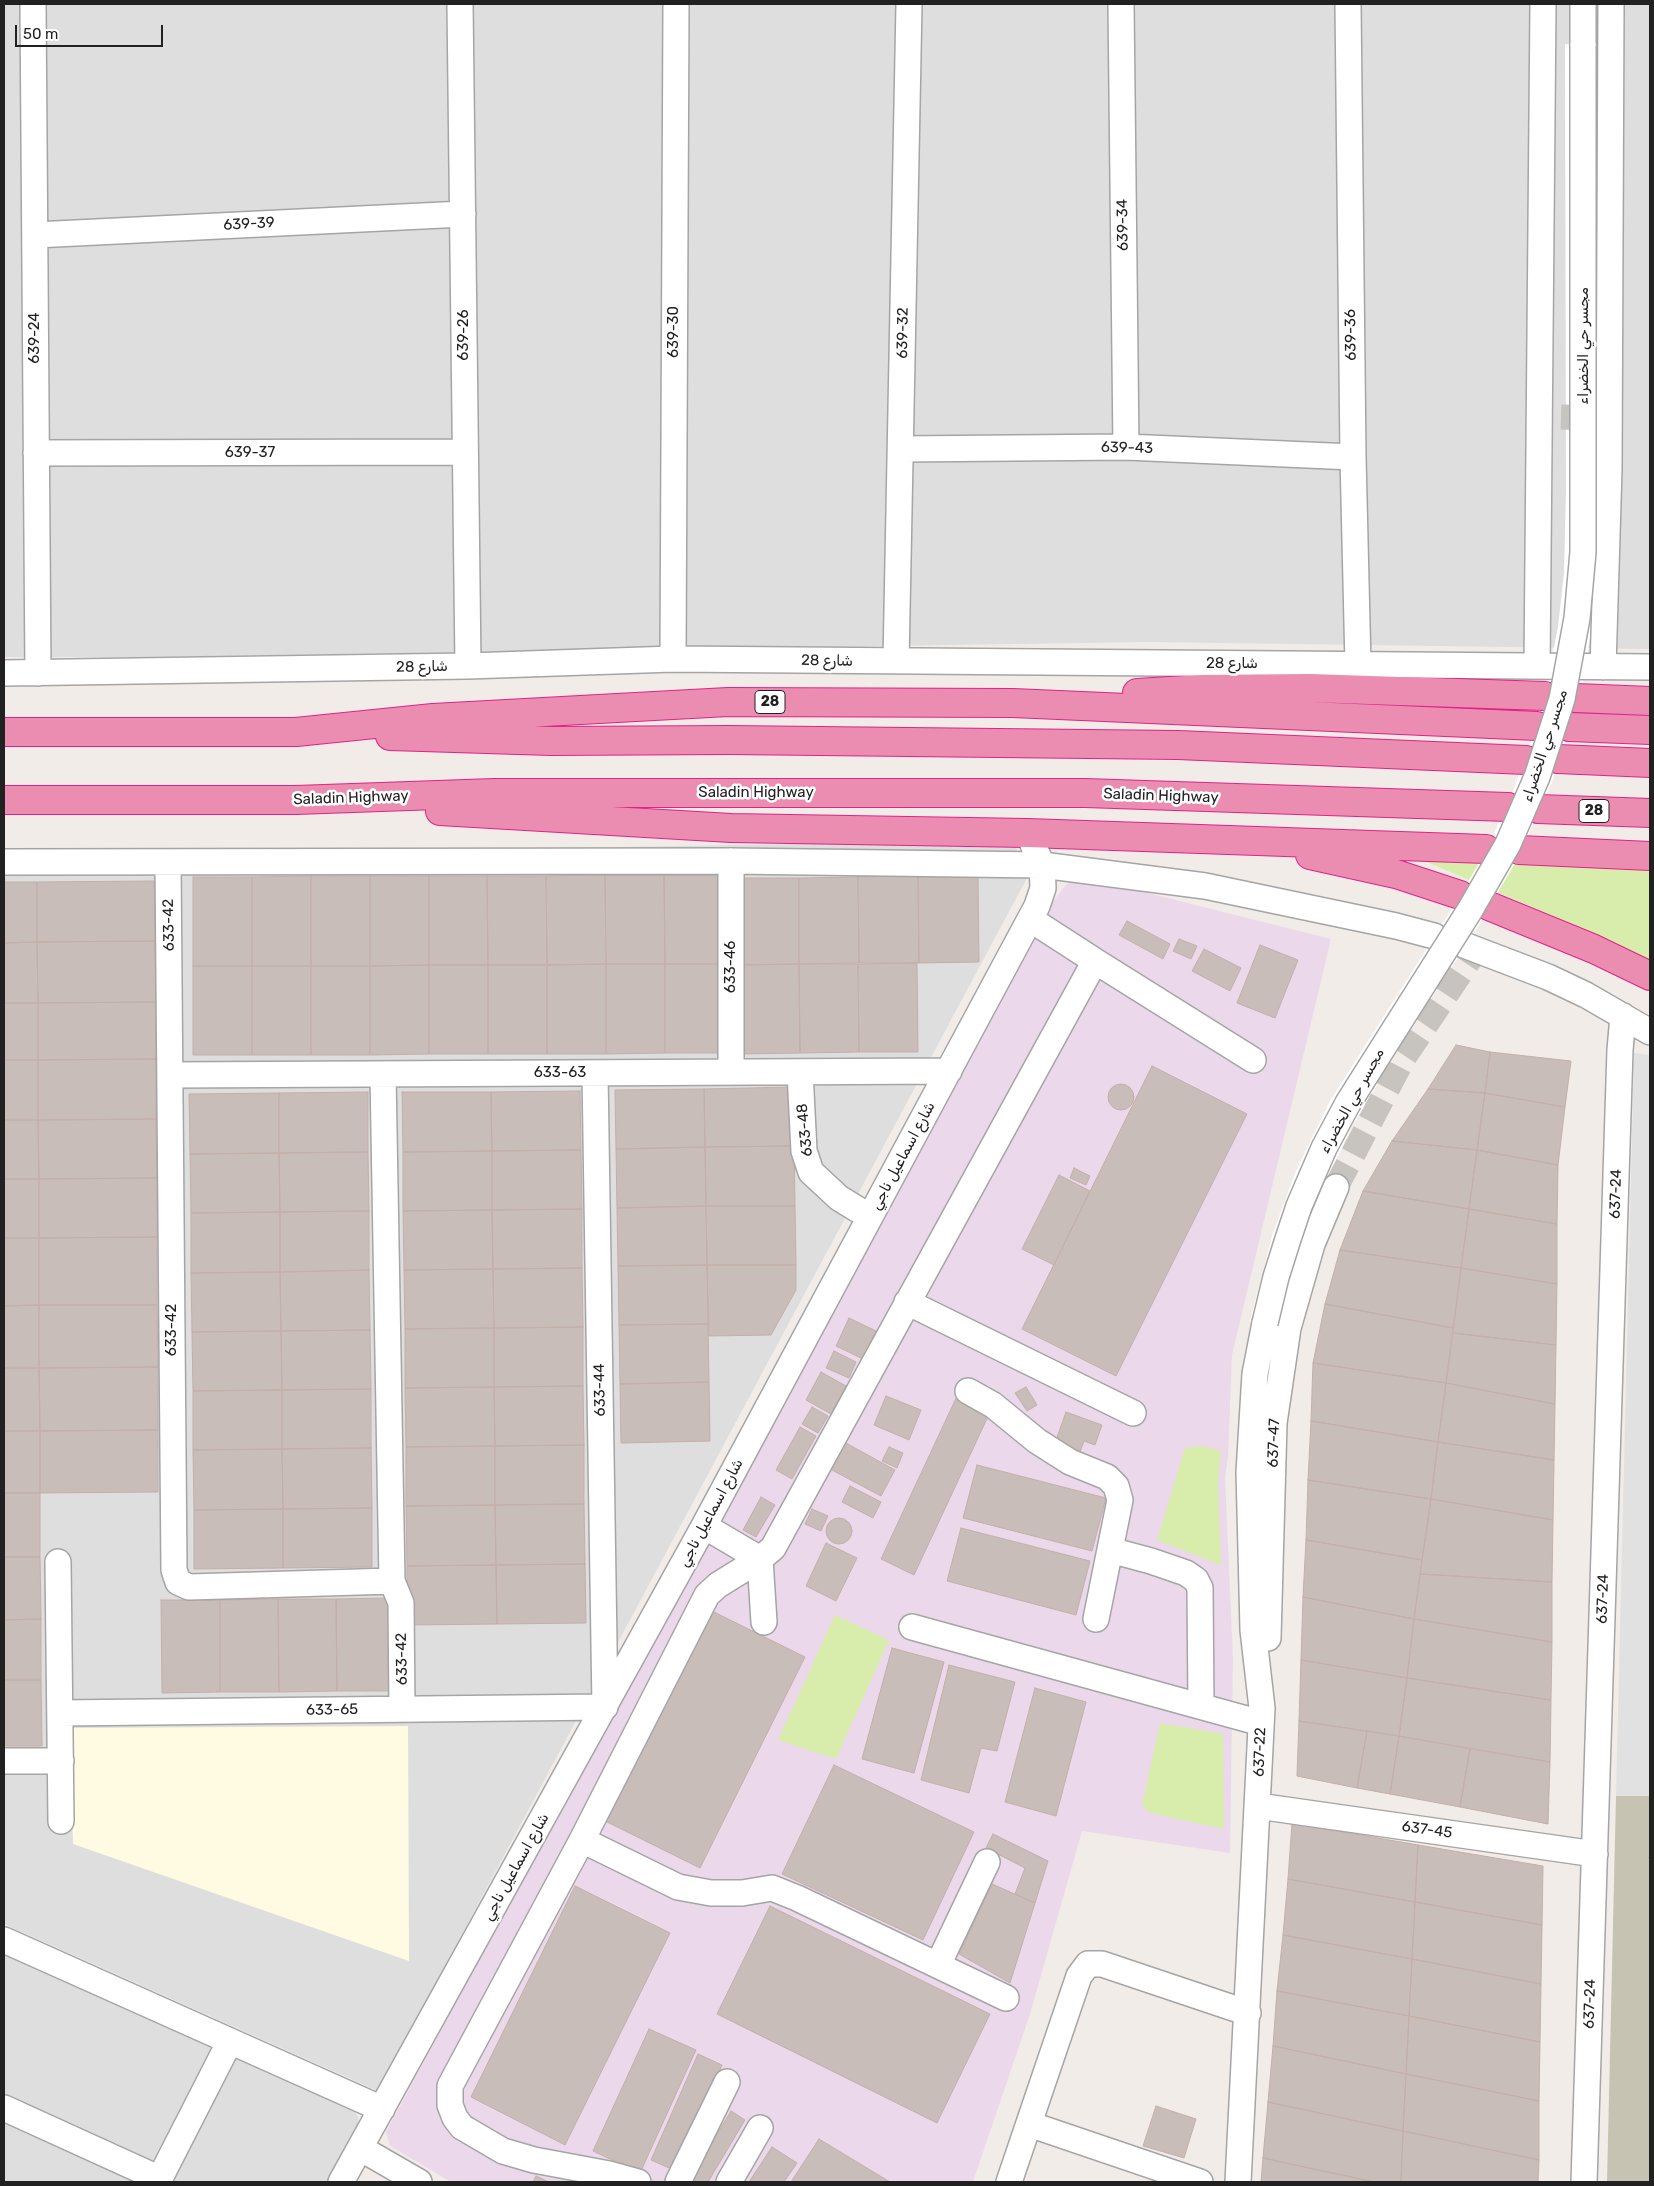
<!DOCTYPE html>
<meta charset="utf-8">
<style>
body{margin:0}
#map{position:relative;width:1654px;height:2186px;overflow:hidden;background:#f1ece7;font-family:Rubik,sans-serif}
canvas{display:block}
.frame{position:absolute;inset:0;border:5px solid #212121;pointer-events:none}
.scale{position:absolute;left:15px;top:25px;width:148px;height:22px;box-sizing:border-box;border:2px solid #212121;border-top:0;padding-left:6px;font-size:15px;line-height:18px;white-space:nowrap;color:#212121;-webkit-text-stroke:4px #fff;paint-order:stroke}
</style>
<div id="map">
<canvas width="1654" height="2186"></canvas>
<div class="frame"></div>
<div class="scale">50 m</div>
</div>
<script>
const c = document.querySelector('canvas').getContext('2d');
c.lineJoin = 'round';
function fill(path, color) {
  c.fillStyle = color;
  c.fill(path, 'evenodd');
}
function shape(rows) {
  const path = new Path2D();
  for (const r of rows) {
    if (r.length === 3) {
      path.moveTo(r[0] + r[2], r[1]);
      path.arc(r[0], r[1], r[2], 0, 2 * Math.PI);
      continue;
    }
    path.moveTo(r[0], r[1]);
    for (let i = 2; i < r.length; i += 2) path.lineTo(r[i], r[i + 1]);
  }
  return path;
}
function strokePath(path, color, width, dash) {
  c.strokeStyle = color;
  c.lineWidth = width;
  c.lineCap = dash ? 'butt' : 'round';
  c.setLineDash(dash || []);
  c.stroke(path);
}
function write(font, color, halo, rows, align = 'center') {
  c.font = font + ' Rubik,"Noto Sans Arabic",sans-serif';
  c.lineWidth = 5;
  c.setLineDash([]);
  c.textBaseline = 'middle';
  c.strokeStyle = halo;
  c.fillStyle = color;
  for (const [text, x, y, turn = 0] of rows) {
    c.save();
    c.translate(x, y);
    c.rotate((+turn || 0) * Math.PI / 180);
    c.textAlign = isNaN(turn) ? turn : align;
    if (halo) c.strokeText(text, 0, 0);
    c.fillText(text, 0, 0);
    c.restore();
  }
}
const residential = shape([
 [4,4,1650,4,1650,649,1151,642,143,657,4,657],
 [1014,840,1027,878,378,2091,4,1924,4,858],
 [4,1951,355,2112,358,2117,358,2125,326,2182,4,2182]
]);
const industrial = shape([
 [1080,876,1331,939,1232,1355,1228,1457,1225,1478,1233,1659,1230,1853,1082,1831,1030,2014,973,2182,451,2182,390,2146,386,2132,1044,913,1065,886]
]);
const education = shape([
 [408,1726,409,1961,73,1844,70,1728]
]);
const construction = shape([
 [1616,1796,1650,1796,1650,2182,1607,2182]
]);
const grass = shape([
 [1415,857,1650,871,1650,961,1614,942],
 [1202,1446,1221,1451,1218,1482,1221,1565,1157,1540,1185,1448],
 [835,1615,889,1640,836,1759,778,1740],
 [1160,1723,1223,1734,1224,1829,1150,1813,1142,1805]
]);
const parking = shape([
 [1634,1053,1650,1055,1650,1796,1616,1796]
]);
const pier = shape([
 [1565,44,1602,47,1596,601,1582,689,1563,753,1552,782,1517,860,1477,928,1404,1041,1352,1126,1324,1186,1290,1286,1265,1323,1250,1321,1272,1236,1296,1171,1330,1101,1448,915,1484,855,1512,794,1534,733,1545,692,1558,627,1564,573,1566,490]
]);
const building = shape([
 [605,875,664,875,665,964,606,964,605,875],
 [605,875,606,964,547,965,546,876,605,875],
 [664,875,723,875,724,964,665,964,664,875],
 [978,875,979,962,919,963,918,876,978,875],
 [311,876,370,876,370,966,311,966,311,876],
 [311,876,311,966,252,966,252,877,311,876],
 [370,876,429,876,429,965,370,966,370,876],
 [429,876,487,876,488,965,429,965,429,876],
 [487,876,546,876,547,965,488,965,487,876],
 [918,876,919,963,859,963,858,877,918,876],
 [193,877,252,877,252,966,193,966,193,877],
 [858,877,859,963,799,964,799,878,858,877],
 [739,878,799,878,799,964,740,965,739,878],
 [155,881,155,941,37,942,37,882,155,881],
 [4,882,37,882,37,942,4,943,4,882],
 [1127,921,1170,944,1163,959,1119,935,1127,921],
 [1179,939,1197,946,1191,959,1173,951,1179,939],
 [155,941,156,1002,38,1003,37,942,155,941],
 [37,942,38,1003,4,1003,4,943,37,942],
 [1260,945,1298,960,1275,1018,1237,1003,1260,945],
 [1204,949,1241,968,1230,991,1192,971,1204,949],
 [917,963,918,1052,859,1052,858,964,917,963],
 [606,964,665,964,665,1053,606,1054,606,964],
 [606,964,606,1054,547,1054,547,965,606,964],
 [665,964,724,964,724,1053,665,1053,665,964],
 [799,964,858,964,859,1052,800,1053,799,964],
 [799,964,800,1053,741,1054,740,965,799,964],
 [429,965,488,965,488,1054,429,1054,429,965],
 [429,965,429,1054,370,1055,370,966,429,965],
 [488,965,547,965,547,1054,488,1054,488,965],
 [193,966,252,966,252,1055,193,1055,193,966],
 [252,966,311,966,311,1055,252,1055,252,966],
 [311,966,370,966,370,1055,311,1055,311,966],
 [156,1002,156,1059,38,1060,38,1003,156,1002],
 [4,1003,38,1003,38,1060,4,1060,4,1003],
 [1456,1045,1490,1052,1485,1093,1428,1089,1456,1045],
 [1490,1052,1571,1061,1565,1107,1485,1093,1490,1052],
 [156,1059,156,1119,38,1120,38,1060,156,1059],
 [4,1060,38,1060,38,1120,4,1120,4,1060],
 [1152,1066,1247,1114,1116,1376,1022,1329,1152,1066],
 [1121,1097,13],
 [793,1087,794,1146,705,1147,704,1089,793,1087],
 [704,1089,705,1147,616,1149,615,1090,704,1089],
 [1428,1089,1485,1093,1477,1150,1392,1141,1428,1089],
 [580,1091,581,1150,492,1151,491,1092,580,1091],
 [368,1092,368,1152,279,1153,279,1093,368,1092],
 [402,1092,491,1092,492,1151,403,1152,402,1092],
 [279,1093,279,1153,190,1154,189,1094,279,1093],
 [1485,1093,1565,1107,1558,1165,1477,1150,1485,1093],
 [156,1119,157,1178,39,1179,38,1120,156,1119],
 [4,1120,38,1120,39,1179,4,1179,4,1120],
 [1392,1141,1477,1150,1469,1209,1363,1191,1392,1141],
 [794,1146,795,1206,706,1206,705,1147,794,1146],
 [705,1147,706,1206,617,1208,616,1149,705,1147],
 [581,1150,582,1209,492,1210,492,1151,581,1150],
 [1477,1150,1558,1165,1557,1224,1469,1209,1477,1150],
 [492,1151,492,1210,403,1211,403,1152,492,1151],
 [368,1152,369,1211,280,1212,279,1153,368,1152],
 [279,1153,280,1212,191,1213,190,1154,279,1153],
 [1074,1168,1090,1176,1086,1185,1070,1178,1074,1168],
 [1059,1175,1090,1191,1054,1265,1022,1249,1059,1175],
 [157,1178,157,1237,39,1238,39,1179,157,1178],
 [4,1179,39,1179,39,1238,4,1238,4,1179],
 [1363,1191,1469,1209,1461,1268,1340,1250,1363,1191],
 [706,1206,795,1206,796,1265,707,1265,706,1206],
 [706,1206,707,1265,618,1266,617,1208,706,1206],
 [582,1209,582,1268,493,1269,492,1210,582,1209],
 [1469,1209,1557,1224,1557,1284,1461,1268,1469,1209],
 [492,1210,493,1269,404,1270,403,1211,492,1210],
 [369,1211,369,1270,280,1272,280,1212,369,1211],
 [280,1212,280,1272,191,1273,191,1213,280,1212],
 [157,1237,157,1305,39,1305,39,1238,157,1237],
 [4,1238,39,1238,39,1305,4,1306,4,1238],
 [1340,1250,1461,1268,1453,1328,1325,1304,1340,1250],
 [707,1265,796,1265,796,1290,771,1335,709,1336,707,1265],
 [707,1265,708,1324,619,1325,618,1266,707,1265],
 [582,1268,583,1327,494,1328,493,1269,582,1268],
 [1461,1268,1557,1284,1556,1345,1453,1333,1461,1268],
 [493,1269,494,1328,405,1329,404,1270,493,1269],
 [369,1270,370,1330,281,1331,280,1272,369,1270],
 [280,1272,281,1331,192,1332,191,1273,280,1272],
 [1325,1304,1453,1328,1446,1383,1313,1363,1325,1304],
 [39,1305,157,1305,158,1367,39,1368,39,1305],
 [39,1305,39,1368,4,1368,4,1306,39,1305],
 [849,1318,876,1331,863,1359,836,1346,849,1318],
 [708,1324,709,1382,620,1384,619,1325,708,1324],
 [583,1327,583,1386,494,1387,494,1328,583,1327],
 [494,1328,494,1387,405,1388,405,1329,494,1328],
 [370,1330,371,1389,282,1390,281,1331,370,1330],
 [281,1331,282,1390,193,1391,192,1332,281,1331],
 [1453,1333,1556,1345,1555,1404,1446,1383,1453,1333],
 [834,1351,856,1362,849,1378,826,1368,834,1351],
 [1313,1363,1446,1383,1438,1442,1311,1421,1313,1363],
 [158,1367,158,1430,40,1431,39,1368,158,1367],
 [4,1368,39,1368,40,1431,4,1431,4,1368],
 [821,1372,846,1386,831,1414,806,1400,821,1372],
 [709,1382,710,1441,621,1443,620,1384,709,1382],
 [1446,1383,1555,1404,1554,1460,1438,1442,1446,1383],
 [583,1386,584,1445,495,1446,494,1387,583,1386],
 [494,1387,495,1446,406,1447,405,1388,494,1387],
 [1026,1387,1037,1405,1027,1411,1015,1393,1026,1387],
 [371,1389,371,1448,282,1449,282,1390,371,1389],
 [282,1390,282,1449,193,1450,193,1391,282,1390],
 [958,1394,991,1410,914,1575,881,1559,958,1394],
 [886,1396,921,1410,909,1440,874,1425,886,1396],
 [812,1407,828,1416,818,1433,802,1424,812,1407],
 [1066,1412,1102,1425,1095,1445,1084,1441,1080,1452,1055,1443,1066,1412],
 [1311,1421,1438,1442,1431,1499,1308,1480,1311,1421],
 [800,1427,816,1436,792,1479,776,1470,800,1427],
 [158,1430,158,1492,40,1493,40,1431,158,1430],
 [4,1431,40,1431,40,1493,4,1493,4,1431],
 [844,1442,895,1470,881,1496,830,1469,844,1442],
 [1438,1442,1554,1460,1553,1520,1431,1499,1438,1442],
 [584,1445,584,1504,495,1505,495,1446,584,1445],
 [495,1446,495,1505,406,1506,406,1447,495,1446],
 [889,1447,903,1453,897,1468,882,1461,889,1447],
 [371,1448,372,1508,283,1509,282,1449,371,1448],
 [282,1449,283,1509,194,1510,193,1450,282,1449],
 [977,1465,1106,1498,1092,1551,963,1518,977,1465],
 [1308,1480,1431,1499,1422,1560,1306,1540,1308,1480],
 [850,1486,881,1502,873,1518,842,1502,850,1486],
 [4,1493,40,1493,40,1557,4,1557,4,1493],
 [761,1497,775,1505,756,1537,743,1530,761,1497],
 [1431,1499,1553,1520,1552,1582,1420,1574,1431,1499],
 [584,1504,585,1564,496,1565,495,1505,584,1504],
 [495,1505,496,1565,407,1566,406,1506,495,1505],
 [372,1508,372,1567,283,1568,283,1509,372,1508],
 [283,1509,283,1568,194,1569,194,1510,283,1509],
 [812,1509,828,1516,821,1531,805,1524,812,1509],
 [839,1531,13],
 [961,1528,1090,1561,1076,1615,947,1581,961,1528],
 [1306,1540,1422,1560,1414,1619,1303,1597,1306,1540],
 [826,1543,857,1558,836,1601,806,1586,826,1543],
 [4,1557,40,1557,41,1619,4,1620,4,1557],
 [585,1564,586,1623,497,1624,496,1565,585,1564],
 [496,1565,497,1624,407,1625,407,1566,496,1565],
 [1420,1574,1552,1582,1552,1642,1414,1619,1420,1574],
 [1303,1597,1414,1619,1407,1678,1301,1660,1303,1597],
 [395,1598,396,1691,337,1691,336,1599,395,1598],
 [278,1599,336,1599,337,1691,279,1692,278,1599],
 [278,1599,279,1692,220,1692,220,1600,278,1599],
 [161,1600,220,1600,220,1692,162,1693,161,1600],
 [710,1610,805,1657,700,1868,605,1821,710,1610],
 [41,1619,41,1680,4,1680,4,1620,41,1619],
 [1414,1619,1552,1642,1551,1700,1407,1678,1414,1619],
 [892,1648,944,1662,914,1773,862,1759,892,1648],
 [1301,1660,1407,1678,1399,1736,1299,1721,1301,1660],
 [949,1665,1015,1682,997,1751,981,1748,969,1793,921,1780,949,1665],
 [1407,1678,1551,1700,1550,1762,1399,1736,1407,1678],
 [4,1680,41,1680,42,1746,4,1746,4,1680],
 [1035,1688,1086,1702,1056,1816,1005,1802,1035,1688],
 [1299,1721,1367,1731,1357,1788,1297,1776,1299,1721],
 [1367,1731,1399,1736,1390,1794,1357,1788,1367,1731],
 [1399,1736,1470,1749,1460,1807,1390,1794,1399,1736],
 [1470,1749,1550,1762,1548,1824,1460,1807,1470,1749],
 [834,1765,974,1832,923,1940,782,1874,834,1765],
 [1292,1823,1418,1845,1415,1902,1288,1879,1292,1823],
 [993,1834,1048,1861,1035,1903,1015,1894,1025,1868,986,1848,993,1834],
 [1418,1845,1543,1866,1542,1925,1415,1902,1418,1845],
 [1288,1879,1415,1902,1412,1959,1283,1935,1288,1879],
 [992,1884,1035,1903,1010,1983,959,1954,992,1884],
 [575,1886,670,1933,565,2145,471,2097,575,1886],
 [1415,1902,1542,1925,1541,1984,1412,1959,1415,1902],
 [770,1906,990,2014,937,2123,717,2014,770,1906],
 [1283,1935,1412,1959,1409,2016,1277,1991,1283,1935],
 [1412,1959,1541,1984,1540,2042,1409,2016,1412,1959],
 [1277,1991,1409,2016,1406,2074,1273,2046,1277,1991],
 [1409,2016,1540,2042,1539,2101,1406,2074,1409,2016],
 [649,2029,696,2050,640,2173,593,2151,649,2029],
 [1273,2046,1406,2074,1403,2131,1268,2102,1273,2046],
 [698,2054,722,2065,676,2171,651,2160,698,2054],
 [1406,2074,1539,2101,1539,2160,1403,2131,1406,2074],
 [1268,2102,1403,2131,1401,2182,1374,2182,1263,2158,1268,2102],
 [1156,2106,1196,2119,1184,2158,1143,2146,1156,2106],
 [731,2111,745,2120,708,2182,688,2182,731,2111],
 [1403,2131,1539,2160,1538,2182,1401,2182,1403,2131],
 [819,2139,890,2182,791,2182,819,2139],
 [772,2147,797,2163,784,2182,749,2182,772,2147],
 [1263,2158,1374,2182,1261,2182,1263,2158],
 [536,2176,549,2182,533,2182,536,2176]
]);
const minorTunnel = shape([
 [1561,417,1592,418],
 [1336,1187,1403,1059,1476,950]
]);
const path = shape([
 [1650,1857,1650,1858]
]);
const minor = shape([
 [33,4,38,673],
 [460,4,468,666],
 [1121,4,1126,447],
 [1348,4,1353,457,1358,665],
 [1583,4,1583,46],
 [35,235,463,214],
 [901,449,1126,447,1353,457],
 [36,453,465,452],
 [673,659,676,4],
 [896,661,909,4],
 [1537,666,1543,4],
 [1603,667,1609,469,1611,4],
 [4,673,468,666,673,659,1650,667],
 [4,862,731,861,1042,865,1205,886,1396,926,1434,936],
 [168,862,174,1570,178,1582,189,1587,392,1581,383,1074],
 [1030,919,1095,961],
 [1464,945,1548,977,1586,995,1650,1032],
 [731,1072,731,861],
 [800,1072,804,1151,811,1172,839,1198,870,1217],
 [170,1075,949,1071],
 [907,1302,1133,1413],
 [968,1391,993,1405,1037,1441,1070,1462,1107,1477,1116,1486,1120,1500,1096,1619],
 [704,1526,760,1559,764,1622],
 [1110,1550,1151,1561,1186,1573,1196,1580,1200,1588,1201,1706],
 [58,1562,61,1821],
 [392,1581,401,1603,402,1709],
 [912,1627,1261,1723],
 [1268,1638,1274,1423,1288,1328,1312,1244,1336,1187],
 [60,1713,605,1707,595,1073],
 [4,1761,61,1761],
 [1258,1806,1595,1854],
 [582,1840,678,1887,711,1893,742,1893,772,1888,797,1898,1006,1998],
 [4,1940,382,2109],
 [938,1965,987,1862],
 [4,2108,160,2179],
 [1029,2124,1200,2182],
 [360,2148,419,2182],
 [158,2182,230,2041],
 [341,2182,704,1526,1037,906,1043,888,1042,865,1028,833],
 [638,2182,609,2174,534,2160,503,2151,462,2127,455,2118,450,2105,450,2086,582,1840,707,1595,718,1585,760,1559,773,1548,1095,961,1253,1060],
 [678,2182,727,2082],
 [729,2182,760,2128],
 [1009,2182,1079,1976,1088,1964,1102,1964,1248,2013],
 [1238,2182,1262,1708,1253,1630,1249,1472,1255,1374,1265,1323],
 [1584,2182,1620,1050,1623,1016]
]);
const highway = shape([
 [1137,693,1203,689,1311,688,1545,696],
 [1576,698,1650,701],
 [1569,727,1650,730],
 [4,732,296,732,433,718,728,702,1013,703,1537,726],
 [390,736,551,741,729,740,1178,745,1526,760],
 [1558,759,1650,763],
 [4,800,296,800,494,793,1085,793,1508,807],
 [1538,809,1650,813],
 [440,811,731,828,1028,833,1486,849],
 [1519,850,1650,856],
 [1310,855,1396,874,1460,895],
 [1489,906,1594,949,1650,976]
]);
const minorBridge = shape([
 [1265,1323,1276,1277,1288,1239,1299,1206,1324,1148,1348,1103,1470,910,1508,844,1537,777,1562,699,1577,618,1583,552,1583,46]
]);
const shields = [
 [770,702,30],
 [1594,811,30]
];
const shieldNames = [
 ["28",770,702],
 ["28",1594,811]
];
const streetNames = [
 ["639-39",249,224,-3],
 ["639-34",1123,225,-91],
 ["639-30",674,332,-90],
 ["639-32",903,333,-89],
 ["639-26",464,335,-90],
 ["639-36",1351,335,-91],
 ["639-24",35,338,-90],
 ["مجسر حي الخضراء",1584,346,-90],
 ["639-43",1127,448,1],
 ["639-37",250,453],
 ["شارع 28",827,661,1],
 ["شارع 28",1232,664],
 ["شارع 28",422,667,-1],
 ["مجسر حي الخضراء",1545,746,-72],
 ["Saladin Highway",756,793],
 ["Saladin Highway",1161,796,2],
 ["Saladin Highway",351,798,-2],
 ["633-42",169,925,-91],
 ["633-46",731,967,-90],
 ["633-63",560,1073],
 ["مجسر حي الخضراء",1352,1101,-61],
 ["633-48",805,1130,-96],
 ["شارع اسماعيل ناجي",903,1156,-62],
 ["637-24",1616,1194,-88],
 ["633-42",172,1330,-90],
 ["633-44",600,1390,-91],
 ["637-47",1274,1443,-88],
 ["شارع اسماعيل ناجي",711,1513,-62],
 ["637-24",1603,1599,-88],
 ["633-42",402,1659,-91],
 ["633-65",332,1710,-1],
 ["637-22",1260,1752,-88],
 ["637-45",1427,1830,8],
 ["شارع اسماعيل ناجي",516,1867,-61],
 ["637-24",1590,2004,-88]
];
fill(residential, '#dfdede');
fill(industrial, '#ebd9eb');
fill(education, '#fffae2');
fill(construction, '#c7c3b2');
fill(grass, '#d8ecac');
fill(parking, '#e1e1e1');
fill(pier, '#fff');
fill(building, '#c9bdba');
strokePath(building, '#c4afa9', 1);
strokePath(minorTunnel, '#c7c3bf', 25, [25, 12]);
strokePath(minor, '#a5a5a5', 28);
strokePath(highway, '#e12288', 30);
strokePath(path, '#fe6b78', 3, [2.5, 2.5]);
strokePath(minor, '#fff', 25);
strokePath(highway, '#ea8db0', 28);
strokePath(minorBridge, '#a5a5a5', 28, []);
strokePath(minorBridge, '#fff', 25);
for (const [x, y, w] of shields) {
  const box = new Path2D();
  box.roundRect(x - w / 2, y - 11.5, w, 23, 4);
  c.fillStyle = '#fff';
  c.fill(box);
  strokePath(box, '#212121', 1);
}
write('bold 14px', '#212121', null, shieldNames);
write('15px', '#212121', '#fff', streetNames);
</script>
